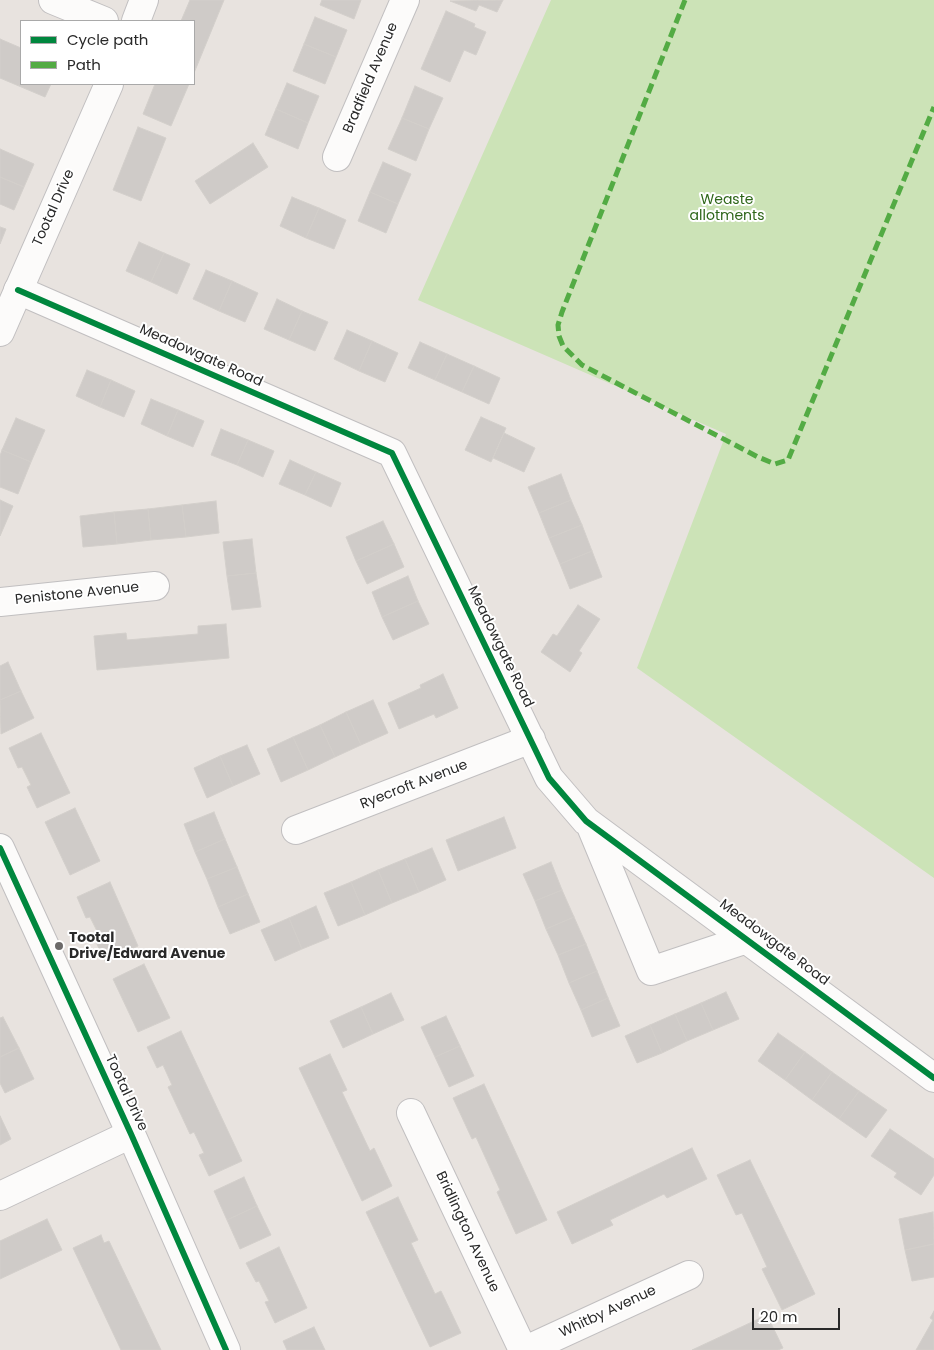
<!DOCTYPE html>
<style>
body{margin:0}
#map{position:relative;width:934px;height:1350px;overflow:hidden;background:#e8e3df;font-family:Poppins,sans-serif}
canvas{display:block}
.legend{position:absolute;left:20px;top:20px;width:175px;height:65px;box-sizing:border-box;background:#fff;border:1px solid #a9a9a9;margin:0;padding:6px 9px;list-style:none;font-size:15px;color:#292929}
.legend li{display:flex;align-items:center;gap:10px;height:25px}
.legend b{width:25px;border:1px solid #a9a9a9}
.scale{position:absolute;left:752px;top:1308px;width:88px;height:22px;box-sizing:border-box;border:2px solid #292929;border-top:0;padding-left:6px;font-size:15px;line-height:18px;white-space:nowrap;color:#292929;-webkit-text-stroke:4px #fff;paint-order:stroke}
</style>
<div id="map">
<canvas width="934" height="1350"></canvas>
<ul class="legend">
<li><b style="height:6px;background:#00873e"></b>Cycle path</li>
<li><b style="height:6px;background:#53ab44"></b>Path</li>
</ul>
<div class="scale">20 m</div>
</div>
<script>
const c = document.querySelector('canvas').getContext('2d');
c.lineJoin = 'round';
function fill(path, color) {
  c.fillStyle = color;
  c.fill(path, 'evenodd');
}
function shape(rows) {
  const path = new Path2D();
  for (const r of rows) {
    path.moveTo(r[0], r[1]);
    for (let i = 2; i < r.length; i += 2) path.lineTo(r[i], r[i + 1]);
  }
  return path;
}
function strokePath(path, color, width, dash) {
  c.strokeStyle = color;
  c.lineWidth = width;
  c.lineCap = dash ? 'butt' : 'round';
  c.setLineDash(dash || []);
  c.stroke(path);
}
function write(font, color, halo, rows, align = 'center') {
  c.font = font + ' Poppins,sans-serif';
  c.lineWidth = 4;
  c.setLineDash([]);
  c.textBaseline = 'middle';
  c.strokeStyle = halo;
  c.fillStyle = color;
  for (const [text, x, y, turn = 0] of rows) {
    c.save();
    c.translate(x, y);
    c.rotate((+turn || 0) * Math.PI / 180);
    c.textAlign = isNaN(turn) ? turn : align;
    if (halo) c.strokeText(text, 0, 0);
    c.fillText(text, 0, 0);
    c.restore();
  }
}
const green = shape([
 [551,0,934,0,934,878,637,668,726,434,418,300]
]);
const building = shape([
 [190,0,224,0,194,73,194,21,181,21,190,0],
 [322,0,361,0,354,19,320,5,322,0],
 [503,0,497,12,479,5,476,11,450,1,503,0],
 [446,11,475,24,474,27,486,32,476,55,464,50,450,82,421,69,446,11],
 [315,17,347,30,336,57,304,44,315,17],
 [0,39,21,48,21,84,51,84,45,97,0,78,0,39],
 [304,44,336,57,325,84,293,71,304,44],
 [287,83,319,96,308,123,276,109,287,83],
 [155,84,189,84,171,126,143,114,155,84],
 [415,86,443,98,429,129,402,118,415,86],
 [276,109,308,123,298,149,265,135,276,109],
 [402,118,429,129,416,161,388,149,402,118],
 [138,127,166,138,141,201,113,190,138,127],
 [253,143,268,167,210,204,195,181,253,143],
 [0,149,34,164,24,187,0,177,0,149],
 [383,162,411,174,398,204,370,192,383,162],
 [0,177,24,187,14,210,0,204,0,177],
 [370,192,398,204,386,233,358,221,370,192],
 [292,197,319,208,306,238,280,226,292,197],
 [319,208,346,220,334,249,306,238,319,208],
 [0,227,6,229,0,244,0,227],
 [139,242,164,253,151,282,126,271,139,242],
 [164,253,190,264,177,294,151,282,164,253],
 [206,270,232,281,219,311,193,299,206,270],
 [232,281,258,293,245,322,219,311,232,281],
 [277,299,302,311,289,340,264,329,277,299],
 [302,311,328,322,315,351,289,340,302,311],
 [347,330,372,341,359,371,334,359,347,330],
 [372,341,398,353,385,382,359,371,372,341],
 [420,342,447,354,435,380,408,368,420,342],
 [447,354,474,366,462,392,435,380,447,354],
 [474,366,500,378,489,404,462,392,474,366],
 [87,370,111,380,100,407,76,396,87,370],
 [111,380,135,391,124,417,100,407,111,380],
 [151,399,178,410,167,436,141,424,151,399],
 [178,410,204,421,193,447,167,436,178,410],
 [481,417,506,428,491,462,465,450,481,417],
 [16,418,45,430,31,462,2,450,16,418],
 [221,429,248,440,237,465,211,455,221,429],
 [504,433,535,448,524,472,493,458,504,433],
 [248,440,274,451,263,477,237,465,248,440],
 [2,450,31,462,18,494,0,487,0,456,2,450],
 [290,460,316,472,305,495,279,484,290,460],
 [316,472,341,483,331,507,305,495,316,472],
 [561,474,571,500,539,513,528,487,561,474],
 [0,500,13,506,0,536,0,500],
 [571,500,582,525,549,538,539,513,571,500],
 [216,501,219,533,186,537,182,505,216,501],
 [182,505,186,537,151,540,148,509,182,505],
 [148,509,151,540,117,544,114,512,148,509],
 [114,512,117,544,83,547,80,516,114,512],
 [383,521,394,544,356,561,346,537,383,521],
 [582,525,592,551,560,564,549,538,582,525],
 [252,539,256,573,227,576,223,542,252,539],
 [394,544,404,567,367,584,356,561,394,544],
 [592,551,602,577,570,589,560,564,592,551],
 [256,573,261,607,232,610,227,576,256,573],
 [408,576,418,601,382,617,372,592,408,576],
 [418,601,429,624,393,640,382,617,418,601],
 [578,605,600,619,579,651,582,653,570,672,541,652,553,634,557,636,578,605],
 [226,624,229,658,97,670,94,636,126,633,127,640,198,634,198,626,226,624],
 [8,662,21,691,0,700,0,666,8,662],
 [443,674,458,708,436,718,434,714,399,729,388,703,421,688,420,685,443,674],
 [21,691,34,718,1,734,0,700,21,691],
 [373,700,388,733,361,745,346,712,373,700],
 [346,712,361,745,335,757,320,725,346,712],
 [320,725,335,757,308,770,293,737,320,725],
 [41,733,70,793,37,808,27,787,31,785,22,767,18,768,9,748,41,733],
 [293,737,308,770,281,782,267,749,293,737],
 [247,745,260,774,233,786,220,756,247,745],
 [220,756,233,786,207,798,194,768,220,756],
 [75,808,100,861,70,875,45,822,75,808],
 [214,812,225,839,195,852,184,824,214,812],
 [504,817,516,848,458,871,446,840,504,817],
 [225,839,237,867,207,879,195,852,225,839],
 [432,848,446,880,419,892,405,859,432,848],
 [405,859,419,892,392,903,378,870,405,859],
 [551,862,562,890,535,901,523,874,551,862],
 [237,867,248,894,218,907,207,879,237,867],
 [378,870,392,903,365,915,351,882,378,870],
 [110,882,138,946,105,961,94,938,99,935,90,917,86,918,77,897,110,882],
 [351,882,365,915,338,926,324,893,351,882],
 [562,890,574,917,546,929,535,901,562,890],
 [248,894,260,922,230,934,218,907,248,894],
 [316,906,329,938,302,949,289,918,316,906],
 [574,917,586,944,558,955,546,929,574,917],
 [289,918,302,949,275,961,261,930,289,918],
 [586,944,597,971,569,983,558,955,586,944],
 [144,964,170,1018,138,1032,113,979,144,964],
 [597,971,608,998,581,1010,569,983,597,971],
 [726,992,739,1019,713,1030,701,1003,726,992],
 [391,993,404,1020,373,1034,361,1007,391,993],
 [608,998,620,1026,592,1037,581,1010,608,998],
 [701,1003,713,1030,687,1041,675,1014,701,1003],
 [361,1007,373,1034,343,1048,330,1021,361,1007],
 [675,1014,687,1041,662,1053,650,1025,675,1014],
 [446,1016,460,1046,435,1057,421,1027,446,1016],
 [3,1017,19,1048,0,1057,0,1018,3,1017],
 [650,1025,662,1053,637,1063,625,1036,650,1025],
 [181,1031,242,1161,209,1176,199,1155,204,1153,194,1132,190,1134,168,1087,172,1085,163,1065,157,1068,147,1047,181,1031],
 [778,1033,805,1052,785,1080,758,1061,778,1033],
 [460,1046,474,1076,449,1087,435,1057,460,1046],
 [19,1048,34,1079,5,1093,0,1083,0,1057,19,1048],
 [805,1052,832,1072,812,1100,785,1080,805,1052],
 [330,1054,347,1090,342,1092,370,1151,374,1148,392,1186,362,1201,299,1068,330,1054],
 [832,1072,859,1091,839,1119,812,1100,832,1072],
 [484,1084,547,1220,516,1234,497,1192,500,1190,476,1137,472,1139,453,1098,484,1084],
 [859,1091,887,1110,866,1138,839,1119,859,1091],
 [0,1116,11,1139,0,1145,0,1116],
 [890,1129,934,1159,934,1175,921,1195,894,1177,897,1173,871,1156,890,1129],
 [692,1148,707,1179,667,1198,664,1194,610,1220,613,1225,572,1244,557,1212,692,1148],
 [750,1160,815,1294,782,1310,762,1269,767,1267,742,1213,736,1215,717,1175,750,1160],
 [244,1177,257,1206,227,1220,214,1191,244,1177],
 [398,1197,418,1240,411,1243,435,1294,441,1291,461,1333,430,1347,366,1212,398,1197],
 [257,1206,271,1235,240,1249,227,1220,257,1206],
 [933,1212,934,1244,905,1250,899,1219,933,1212],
 [47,1219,62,1250,0,1279,0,1241,47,1219],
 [101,1235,104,1243,109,1241,161,1350,121,1350,73,1248,101,1235],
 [934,1244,934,1277,912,1281,905,1250,934,1244],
 [279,1247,307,1308,275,1323,265,1302,269,1301,259,1281,256,1282,246,1263,279,1247],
 [934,1311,934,1350,916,1350,933,1320,930,1318,934,1311],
 [767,1315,783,1348,778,1350,692,1350,767,1315],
 [314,1327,325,1350,287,1350,283,1341,314,1327]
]);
const minor = shape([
 [53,0,104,21],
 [337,157,405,0],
 [18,290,392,453,549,778,586,821,934,1078],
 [0,602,155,586],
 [590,824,651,971,747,939],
 [296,830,531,739],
 [411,1113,523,1350],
 [0,1196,131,1134],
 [526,1350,689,1275]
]);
const tertiary = shape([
 [136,21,144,0],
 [0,332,109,84],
 [0,848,131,1134,226,1350]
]);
const quiet = shape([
 [685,0,562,312,558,325,559,336,563,346,582,365,758,457,775,464,788,460,934,107]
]);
const cycleway = shape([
 [18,290,392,453,549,778,586,821,934,1078],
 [0,848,131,1134,226,1350]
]);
const markers = [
 [59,946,5,"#6c6a69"]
];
const streetNames = [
 ["Bradfield Avenue",371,78,-67],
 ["Tootal Drive",54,208,-66],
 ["Meadowgate Road",201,356,24],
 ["Penistone Avenue",77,594,-6],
 ["Meadowgate Road",500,647,64],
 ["Ryecroft Avenue",414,785,-21],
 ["Meadowgate Road",774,943,37],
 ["Tootal Drive",126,1093,65],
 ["Bridlington Avenue",467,1232,65],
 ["Whitby Avenue",608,1312,-25]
];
const parkNames = [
 ["Weaste",727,200],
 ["allotments",727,216]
];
const poiNames = [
 ["Tootal",69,938],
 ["Drive/Edward Avenue",69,954]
];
fill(green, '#cce3b7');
fill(building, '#cfcbc8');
strokePath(building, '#d3cfcb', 1);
strokePath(minor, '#c1bfc0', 30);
strokePath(tertiary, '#c1bfc0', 30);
strokePath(minor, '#fcfbfa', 28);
strokePath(tertiary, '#fcfbfa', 28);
strokePath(quiet, '#53ab44', 5, [10, 5]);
strokePath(cycleway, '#00873e', 6);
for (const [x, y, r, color] of markers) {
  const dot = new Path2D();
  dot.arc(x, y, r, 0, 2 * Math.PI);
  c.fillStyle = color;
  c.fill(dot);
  strokePath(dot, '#fff', 2);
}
write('14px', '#292929', '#fff', streetNames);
write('14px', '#2e6619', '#fff', parkNames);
write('bold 14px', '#292929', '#fff', poiNames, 'left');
</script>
